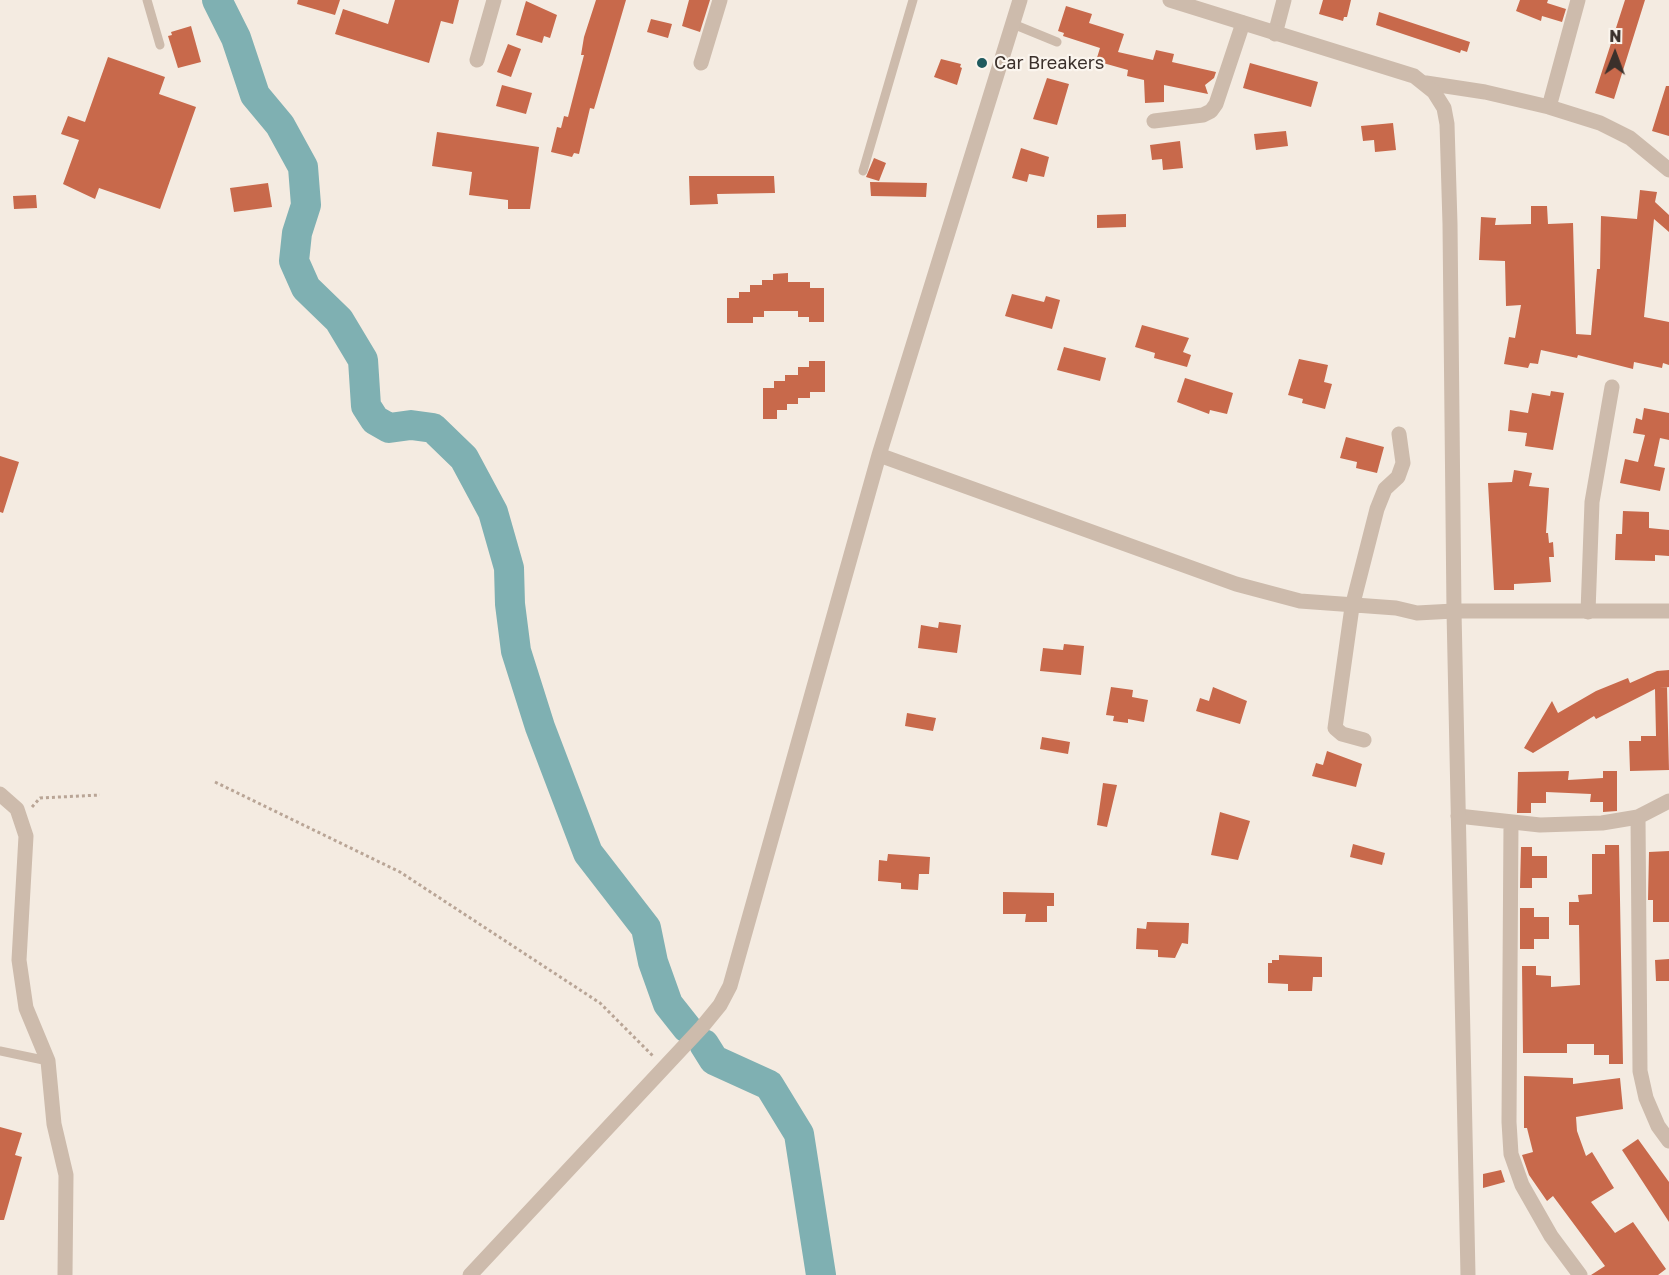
<!DOCTYPE html>
<style>
body{margin:0}
#map{position:relative;width:1669px;height:1275px;overflow:hidden;background:#f4ebe1;font-family:"Golos Text",sans-serif}
canvas{display:block}
.north{position:absolute;left:1585px;top:24px;width:60px;height:60px;-webkit-text-stroke:4px #fbf5ee;paint-order:stroke;rotate:1deg;font-size:16px;font-weight:700;line-height:24px;text-align:center;color:#3b302b}
.north::after{content:'';display:block;margin:auto;width:21px;height:27px;background:#3b302b;clip-path:polygon(50% 0,100% 100%,50% 72%,0 100%)}
</style>
<div id="map">
<canvas width="1669" height="1275"></canvas>
<div class="north">N</div>
</div>
<script>
const c = document.querySelector('canvas').getContext('2d');
c.lineJoin = 'round';
function shape(rows) {
  const path = new Path2D();
  for (const r of rows) {
    path.moveTo(r[0], r[1]);
    for (let i = 2; i < r.length; i += 2) path.lineTo(r[i], r[i + 1]);
  }
  return path;
}
function strokePath(path, color, width, dash) {
  c.strokeStyle = color;
  c.lineWidth = width;
  c.lineCap = dash ? 'butt' : 'round';
  c.setLineDash(dash || []);
  c.stroke(path);
}
function fill(path, color) {
  c.fillStyle = color;
  c.fill(path, 'evenodd');
}
function write(font, color, halo, rows, align = 'center') {
  c.font = font + ' "Golos Text",sans-serif';
  c.lineWidth = 4.5;
  c.setLineDash([]);
  c.textBaseline = 'middle';
  c.strokeStyle = halo;
  c.fillStyle = color;
  for (const [text, x, y, turn = 0] of rows) {
    c.save();
    c.translate(x, y);
    c.rotate((+turn || 0) * Math.PI / 180);
    c.textAlign = isNaN(turn) ? turn : align;
    if (halo) c.strokeText(text, 0, 0);
    c.fillText(text, 0, 0);
    c.restore();
  }
}
const river = shape([
 [217,0,236,38,255,95,280,125,303,167,306,205,297,233,294,261,306,288,339,320,363,360,366,406,375,420,389,428,411,425,433,428,464,458,493,512,509,568,510,604,516,651,540,727,588,853,646,928,653,962,668,1004,687,1028],
 [704,1044,714,1060,769,1085,799,1134,821,1275]
]);
const building = shape([
 [298,0,340,0,335,15,297,4],
 [395,0,459,0,453,24,441,21,429,63,335,34,343,9,388,24],
 [596,0,626,0,594,109,590,108,579,154,574,153,572,157,551,152,557,127,561,128,564,116,568,117,584,55,581,55,584,37],
 [689,0,710,0,700,32,682,26],
 [1323,0,1351,0,1347,17,1344,17,1343,21,1319,14],
 [1520,0,1548,0,1547,3,1566,9,1562,22,1542,16,1541,21,1516,11],
 [1625,0,1645,0,1614,99,1595,93],
 [526,1,557,15,550,38,544,36,542,43,516,35],
 [1066,6,1092,14,1089,23,1124,34,1118,52,1153,60,1156,50,1174,54,1172,62,1216,72,1214,78,1205,85,1208,94,1164,85,1164,102,1145,103,1144,80,1127,76,1128,70,1096,61,1100,48,1063,36,1064,33,1058,31],
 [1379,12,1470,42,1467,52,1461,50,1460,53,1376,25],
 [651,19,672,24,668,38,647,32],
 [191,26,201,62,178,68,168,36,172,35,171,32],
 [508,44,521,49,511,77,497,72],
 [108,57,165,77,159,94,196,107,160,209,99,188,95,199,63,184,79,140,61,134,68,116,85,122],
 [941,59,961,64,960,67,962,68,957,85,934,77],
 [1250,63,1318,82,1311,107,1243,88],
 [1047,78,1069,84,1057,125,1033,119],
 [502,85,532,93,526,114,496,106],
 [1666,86,1669,86,1669,136,1652,131],
 [1393,123,1396,150,1375,152,1374,140,1363,141,1361,126],
 [1286,131,1288,146,1256,150,1254,134],
 [437,132,539,147,530,209,508,209,508,200,469,195,472,172,432,166],
 [1180,141,1183,168,1163,170,1162,159,1152,160,1150,145],
 [1021,148,1049,157,1044,177,1029,174,1027,182,1012,178],
 [874,158,886,163,879,181,866,177],
 [689,176,774,176,775,193,717,194,718,204,690,205],
 [870,182,927,183,926,197,871,196],
 [268,183,272,207,234,212,230,188],
 [1640,190,1657,192,1655,202,1669,215,1669,232,1654,219,1644,317,1669,322,1669,365,1663,363,1662,368,1634,362,1633,369,1578,355,1577,358,1541,350,1538,364,1530,363,1528,368,1504,364,1509,337,1515,338,1521,305,1506,306,1505,261,1479,260,1481,217,1496,218,1495,225,1531,224,1531,206,1547,206,1548,224,1573,223,1576,334,1591,335,1597,269,1600,269,1601,216,1637,219],
 [36,195,37,208,14,209,13,196],
 [1126,214,1126,227,1097,228,1097,215],
 [788,273,788,282,810,282,810,288,824,288,824,322,809,322,809,317,798,317,798,311,764,311,764,317,753,317,753,323,727,323,727,298,739,298,739,292,750,292,750,285,762,285,762,280,773,280,773,274],
 [1012,294,1044,302,1046,296,1060,300,1052,329,1005,316],
 [1142,325,1189,338,1183,352,1191,355,1187,367,1154,358,1155,353,1135,347],
 [1064,347,1106,358,1100,381,1057,370],
 [1299,359,1328,365,1324,382,1332,384,1325,409,1302,403,1303,399,1288,395],
 [809,361,825,361,825,392,810,392,810,398,798,398,798,404,787,404,787,410,777,410,777,419,763,419,763,388,774,388,774,381,785,381,785,375,798,375,798,367,809,367],
 [1185,378,1233,393,1227,414,1210,410,1209,414,1177,402],
 [1551,391,1564,393,1553,450,1525,446,1527,433,1508,431,1510,410,1528,413,1532,393,1550,396],
 [1644,408,1669,413,1669,440,1660,438,1654,466,1665,468,1660,491,1620,483,1625,459,1638,462,1645,435,1633,433,1636,418,1642,420],
 [1346,437,1384,447,1377,473,1356,468,1357,462,1340,458],
 [0,456,19,462,3,513,0,512],
 [1514,470,1532,473,1529,486,1549,488,1546,533,1548,533,1549,543,1553,542,1554,557,1549,557,1551,582,1514,584,1514,590,1494,590,1488,483,1512,482],
 [1623,511,1649,512,1649,528,1669,530,1669,556,1655,555,1655,561,1615,560,1616,534,1622,534],
 [939,622,961,625,957,653,918,648,921,625,938,628],
 [1064,644,1084,646,1081,675,1040,671,1043,648,1063,650],
 [1669,670,1669,687,1659,688,1667,687,1669,770,1630,771,1629,741,1641,741,1641,736,1656,736,1655,689,1596,719,1594,716,1533,753,1524,748,1552,701,1558,713,1596,691,1628,678,1630,683,1657,671],
 [1111,687,1133,690,1132,697,1148,700,1144,722,1128,719,1128,723,1113,721,1114,716,1106,715],
 [1213,687,1247,701,1240,724,1196,711,1200,698,1209,701],
 [907,713,936,718,933,731,905,726],
 [1042,737,1070,742,1068,754,1040,749],
 [1327,751,1362,764,1356,787,1312,776,1316,763,1323,765],
 [1569,771,1568,780,1603,778,1603,771,1617,771,1617,811,1603,812,1603,802,1590,802,1591,794,1546,792,1546,803,1531,803,1531,813,1517,813,1518,772],
 [1103,783,1117,785,1107,827,1097,825],
 [1220,812,1250,821,1238,860,1211,855],
 [1353,844,1385,853,1382,865,1350,857],
 [1605,845,1619,845,1623,1064,1609,1064,1609,1055,1594,1055,1594,1044,1567,1044,1567,1053,1523,1053,1522,966,1536,966,1536,975,1551,976,1551,987,1580,985,1579,925,1569,925,1569,902,1579,902,1578,895,1592,894,1592,854,1605,854],
 [1521,847,1532,847,1532,856,1547,856,1547,878,1532,878,1532,888,1520,888],
 [1669,851,1669,922,1653,922,1653,900,1648,900,1649,852],
 [888,854,930,857,929,874,919,874,918,890,901,889,901,883,878,881,879,860,887,861],
 [1003,892,1054,893,1054,906,1047,906,1047,922,1025,922,1026,914,1003,914],
 [1520,908,1534,908,1534,917,1549,917,1549,939,1534,939,1534,949,1520,949],
 [1147,922,1189,923,1188,944,1182,943,1175,958,1158,957,1158,950,1136,949,1137,928,1146,929],
 [1279,955,1322,957,1322,977,1313,977,1312,991,1288,991,1288,984,1268,983,1268,963,1272,963,1272,960,1279,960],
 [1669,959,1669,981,1656,981,1655,960],
 [1524,1076,1573,1078,1573,1084,1620,1078,1623,1109,1576,1117,1577,1131,1586,1156,1592,1152,1614,1188,1591,1202,1615,1233,1633,1222,1666,1269,1658,1275,1591,1275,1605,1266,1553,1196,1547,1201,1529,1175,1522,1155,1533,1152,1527,1128,1524,1128],
 [0,1127,22,1133,15,1155,22,1157,4,1220,0,1220],
 [1638,1139,1669,1182,1669,1222,1622,1150],
 [1501,1170,1505,1182,1483,1188,1483,1174]
]);
const path = shape([
 [215,782,400,872,600,1003,653,1056],
 [32,807,40,798,100,795]
]);
const service = shape([
 [147,0,160,45],
 [1013,24,1057,42],
 [863,171,913,0],
 [0,1051,48,1061]
]);
const minor = shape([
 [1275,34,1284,0],
 [477,60,494,0],
 [701,63,720,0],
 [1426,83,1485,92,1549,107,1600,123,1630,138,1669,170],
 [1549,107,1578,0],
 [1154,121,1203,115,1211,111,1216,104,1243,23],
 [879,455,1236,584,1300,601,1396,608,1417,613,1454,611],
 [1588,612,1592,502,1612,387],
 [1364,740,1342,734,1335,728,1352,607,1377,509,1385,489,1398,477,1403,463,1399,434],
 [0,794,17,809,26,836,19,960,26,1008,48,1061,54,1124,66,1175,65,1275],
 [1458,816,1540,825,1602,823,1638,817,1669,801],
 [1638,817,1640,1071,1646,1098,1658,1126,1669,1141],
 [1511,823,1509,1122,1511,1154,1522,1185,1551,1236,1580,1275],
 [470,1275,702,1027,720,1005,730,986,879,455,1020,0]
]);
const tertiary = shape([
 [1170,0,1414,76,1434,92,1444,108,1447,124,1450,224,1454,611,1468,1275],
 [1454,611,1669,611]
]);
const markers = [
 [982,63,6,"#1f5a5e"]
];
const poiNames = [
 ["Car Breakers",994,63]
];
strokePath(river, '#7fb0b2', 30);
fill(building, '#c8694b');
strokePath(path, '#b9a596', 3, [3, 3]);
strokePath(service, '#cdbbac', 9);
strokePath(minor, '#cdbbac', 15);
strokePath(tertiary, '#cdbbac', 15);
for (const [x, y, r, color] of markers) {
  const dot = new Path2D();
  dot.arc(x, y, r, 0, 2 * Math.PI);
  c.fillStyle = color;
  c.fill(dot);
  strokePath(dot, '#fbf5ee', 2);
}
write('18px', '#3b302b', '#fbf5ee', poiNames, 'left');
</script>
